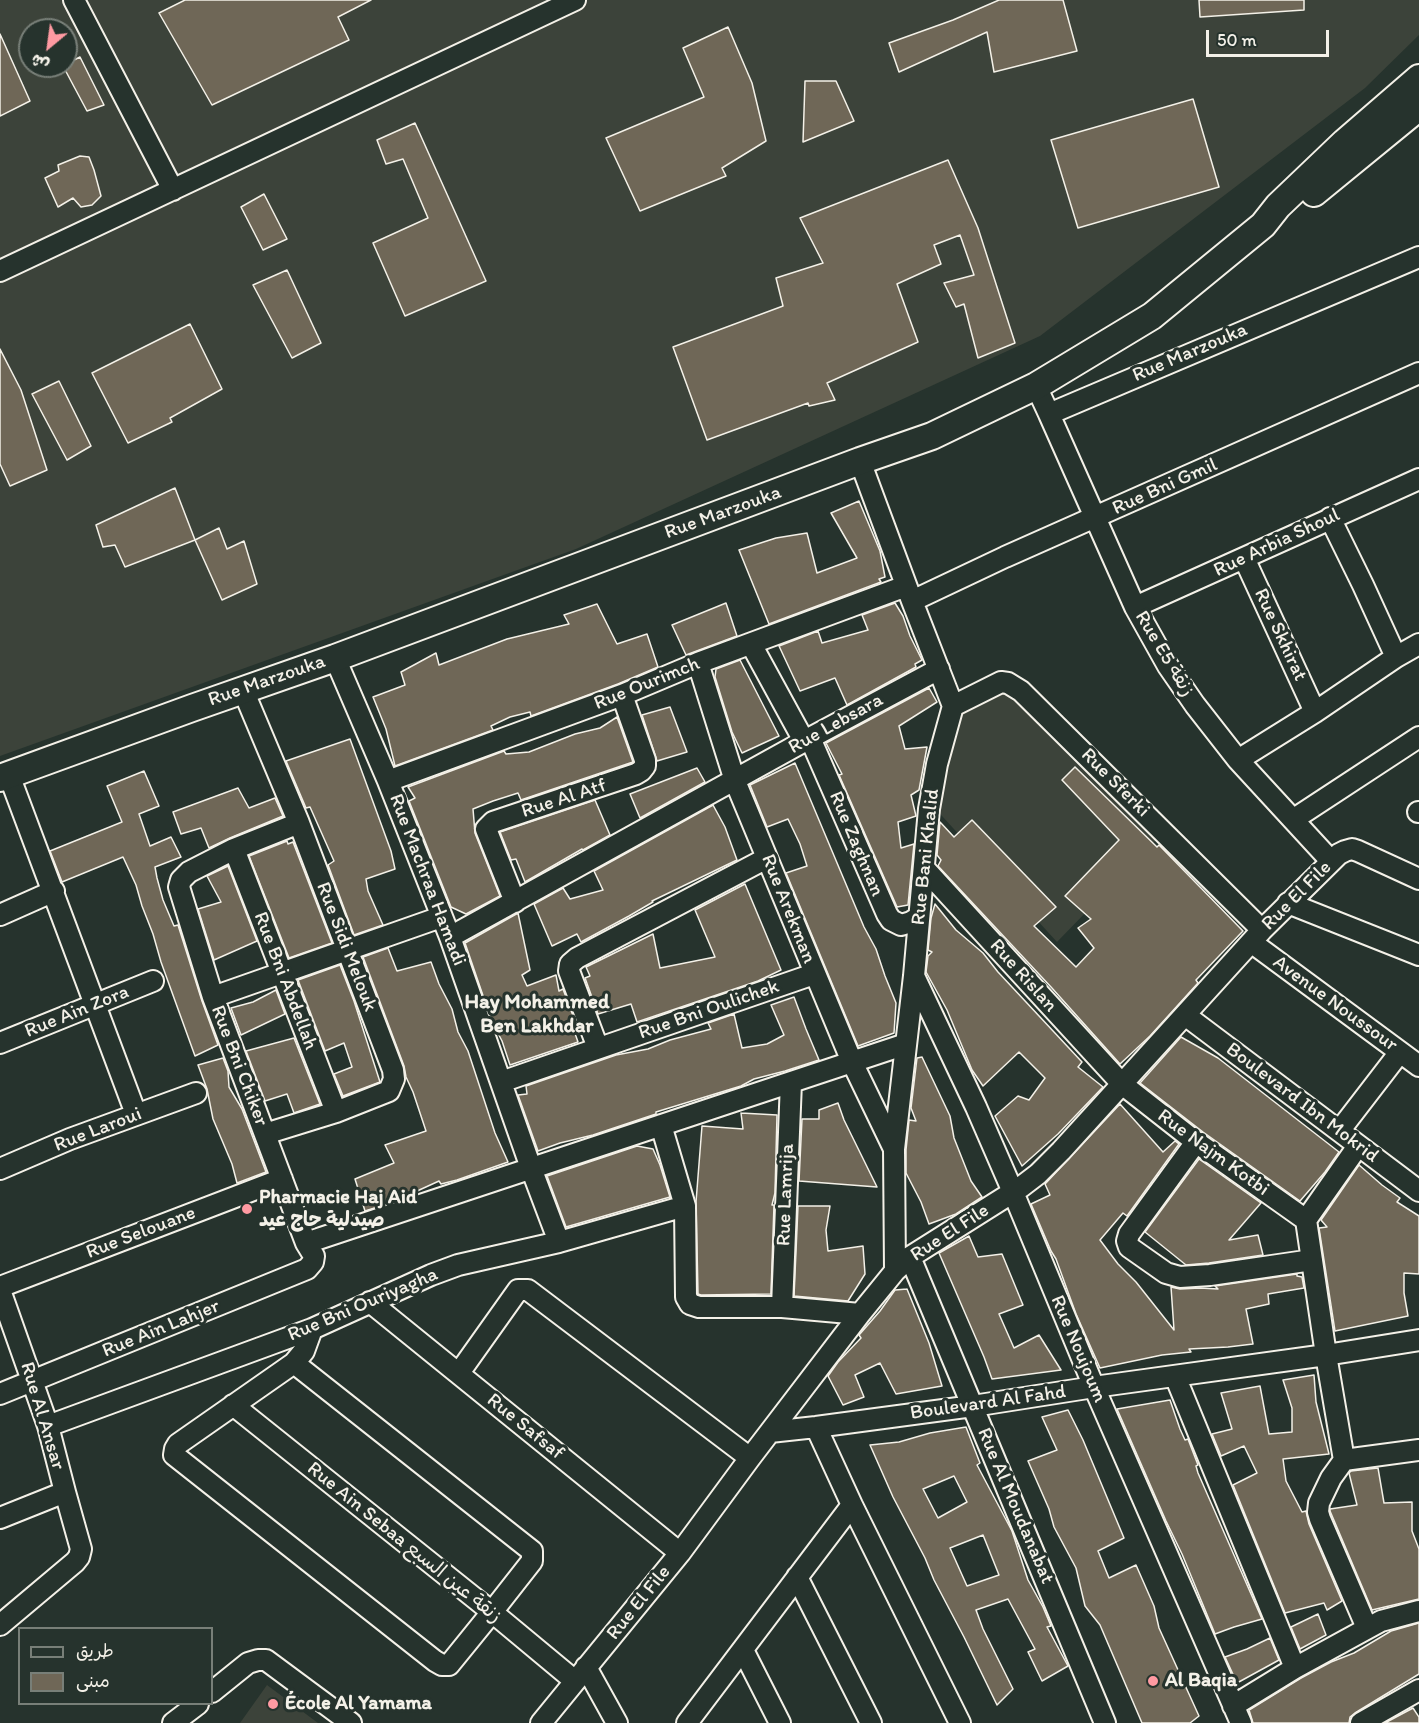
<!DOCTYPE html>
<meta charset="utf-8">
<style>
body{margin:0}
#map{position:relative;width:1419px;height:1723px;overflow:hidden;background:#26332d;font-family:Itim,"Playpen Sans Arabic",sans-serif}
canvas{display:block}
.legend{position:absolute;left:18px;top:1627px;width:195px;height:78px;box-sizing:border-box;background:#26332d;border:2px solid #787f78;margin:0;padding:8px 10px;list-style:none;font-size:18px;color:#f4f1e8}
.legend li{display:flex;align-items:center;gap:12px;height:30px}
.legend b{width:30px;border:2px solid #787f78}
.north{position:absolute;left:18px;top:18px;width:60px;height:60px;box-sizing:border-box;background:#26332d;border:2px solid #787f78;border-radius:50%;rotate:209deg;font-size:16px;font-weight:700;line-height:24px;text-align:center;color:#f4f1e8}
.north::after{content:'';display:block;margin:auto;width:21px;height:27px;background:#ff9aa2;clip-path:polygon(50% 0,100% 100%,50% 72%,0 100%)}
.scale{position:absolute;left:1206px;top:30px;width:123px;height:27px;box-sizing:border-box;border:3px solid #f4f1e8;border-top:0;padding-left:8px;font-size:18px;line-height:21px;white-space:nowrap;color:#f4f1e8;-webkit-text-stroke:4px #26332d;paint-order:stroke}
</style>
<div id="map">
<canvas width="1419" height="1723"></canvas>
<ul class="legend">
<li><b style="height:8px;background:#26332d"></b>طريق</li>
<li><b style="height:16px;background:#6f6757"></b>مبنى</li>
</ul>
<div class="north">ش</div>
<div class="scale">50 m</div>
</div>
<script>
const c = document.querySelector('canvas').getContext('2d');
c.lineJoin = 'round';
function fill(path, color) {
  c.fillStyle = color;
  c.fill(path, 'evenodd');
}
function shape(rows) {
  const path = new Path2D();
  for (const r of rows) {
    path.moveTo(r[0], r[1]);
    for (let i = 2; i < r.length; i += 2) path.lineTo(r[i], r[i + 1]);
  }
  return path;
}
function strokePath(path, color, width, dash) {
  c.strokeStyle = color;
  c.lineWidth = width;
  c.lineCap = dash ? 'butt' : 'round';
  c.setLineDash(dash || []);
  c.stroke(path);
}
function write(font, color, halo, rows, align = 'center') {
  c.font = font + ' Itim,"Playpen Sans Arabic",sans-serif';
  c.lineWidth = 6;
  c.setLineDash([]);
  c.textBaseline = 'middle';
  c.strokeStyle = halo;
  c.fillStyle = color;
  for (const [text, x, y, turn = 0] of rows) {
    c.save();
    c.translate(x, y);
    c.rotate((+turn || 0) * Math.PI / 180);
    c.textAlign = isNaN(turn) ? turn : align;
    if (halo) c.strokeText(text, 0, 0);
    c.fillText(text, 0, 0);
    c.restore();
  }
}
const built = shape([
 [0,0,1419,0,1419,35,1365,88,1040,336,576,549,0,756],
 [30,30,66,30,66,66,30,66],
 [1003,688,1156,840,1057,942,932,805,961,710],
 [267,1685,318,1723,240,1723]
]);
const building = shape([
 [185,0,371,0,338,17,349,40,212,105,159,13,185,0],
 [999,0,1063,0,1077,51,994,72,987,32,899,72,889,43,953,20,999,0],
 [1199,0,1304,0,1304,10,1200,17,1199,0],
 [728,27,752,83,766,141,722,168,726,176,640,211,606,138,704,97,683,48,728,27],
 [0,34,30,101,0,116,0,34],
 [80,57,104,105,87,111,63,66,66,66,66,64,80,57],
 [805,81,836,81,854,121,803,142,805,81],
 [1193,99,1219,187,1078,228,1051,140,1193,99],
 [415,123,486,281,405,316,373,243,428,218,403,159,386,164,377,140,415,123],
 [80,156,89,157,94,170,101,196,92,205,81,207,73,198,58,207,45,178,59,171,58,165,80,156],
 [948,160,978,228,1015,343,978,358,964,304,956,307,944,283,974,275,960,235,934,245,941,264,897,284,918,342,827,383,835,400,809,406,808,403,707,440,673,347,783,306,776,278,823,263,800,218,948,160],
 [264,194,287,239,263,250,241,207,264,194],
 [287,270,321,343,292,358,253,285,287,270],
 [190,324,222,389,170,418,172,422,128,443,92,373,190,324],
 [0,349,21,390,47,470,10,486,0,464,0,349],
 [59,381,91,446,67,460,32,394,59,381],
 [175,488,195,540,125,567,115,545,103,547,96,525,175,488],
 [859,501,880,551,885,577,879,579,881,582,769,624,739,550,776,538,807,533,817,573,857,558,831,513,859,501],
 [219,528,227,549,244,541,257,584,222,600,195,540,219,528],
 [726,603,737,636,686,655,672,625,726,603],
 [895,603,903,616,910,636,922,660,915,664,916,667,847,705,835,678,800,691,779,646,818,631,822,643,868,630,862,615,895,603],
 [597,604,617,644,647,634,658,667,618,684,531,716,530,712,510,717,491,726,493,730,395,766,386,729,373,697,405,685,401,672,436,653,439,665,507,639,569,624,564,615,597,604],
 [740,660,779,736,742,753,732,732,715,677,716,669,740,660],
 [929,688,937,702,899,726,905,749,927,747,919,790,911,795,916,816,898,822,901,848,914,844,908,905,897,907,839,775,842,774,826,743,929,688],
 [670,707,687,752,657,761,642,715,670,707],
 [617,717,633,762,521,800,518,793,493,801,473,809,475,833,500,896,466,914,451,907,409,801,415,798,408,787,504,751,506,754,529,752,575,734,600,728,617,717],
 [350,739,391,851,395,869,366,879,368,891,383,925,354,935,328,865,334,861,310,807,306,808,286,761,350,739],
 [795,763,864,927,876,949,885,976,896,1003,894,1033,858,1046,786,873,807,866,800,844,788,819,767,827,750,785,795,763],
 [1075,767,1157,847,1159,845,1243,931,1196,980,1198,983,1150,1036,1120,1064,1051,987,938,866,941,860,937,855,940,822,954,837,972,820,1056,907,1034,926,1076,967,1094,948,1078,928,1091,919,1065,896,1119,840,1062,780,1075,767],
 [697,768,705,782,640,818,630,794,697,768],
 [144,771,159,806,139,814,150,846,171,837,181,857,155,867,157,878,163,900,174,926,178,925,202,1001,218,1045,195,1056,161,962,153,934,142,906,136,885,123,857,62,882,50,851,122,822,107,786,144,771],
 [238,788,249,808,275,798,283,816,230,838,209,848,201,828,181,834,173,812,238,788],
 [595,800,610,835,583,850,582,849,525,882,516,859,511,860,500,832,595,800],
 [713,805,725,827,737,860,652,901,653,902,629,916,581,942,577,934,552,946,534,904,563,888,570,899,603,890,594,871,713,805],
 [287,841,288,844,293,842,332,943,289,958,249,856,287,841],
 [228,866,257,941,214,960,198,909,221,902,207,876,228,866],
 [745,884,781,970,758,981,637,1022,631,1004,598,1014,585,978,590,976,586,967,653,934,660,968,715,957,695,910,745,884],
 [935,904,956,930,983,953,998,972,1082,1062,1078,1067,1103,1087,1058,1134,1022,1166,995,1116,1018,1096,1029,1100,1045,1078,1019,1052,983,1086,972,1070,947,1010,926,972,928,956,932,952,928,950,931,918,935,904],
 [518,913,530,970,522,975,527,986,556,975,559,991,563,989,575,1021,571,1022,578,1042,510,1065,502,1041,492,1022,465,943,518,913],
 [388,948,397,971,431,962,439,984,452,1009,458,1032,468,1051,495,1133,508,1162,457,1180,441,1184,439,1181,404,1197,384,1202,378,1207,365,1211,355,1179,394,1163,385,1145,426,1131,413,1092,406,1077,404,1066,363,957,388,948],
 [340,965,354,1001,380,1082,343,1096,334,1074,352,1067,344,1043,325,1051,298,980,340,965],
 [276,990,285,1014,241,1035,231,1008,253,1002,276,990],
 [794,997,806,1029,819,1060,785,1071,754,1079,741,1086,656,1112,656,1114,593,1135,560,1143,538,1151,518,1095,527,1094,526,1086,616,1055,648,1049,670,1040,711,1029,708,1023,734,1014,742,1048,767,1044,784,1035,771,1005,794,997],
 [1181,1037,1218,1058,1339,1152,1325,1172,1300,1201,1203,1132,1140,1083,1181,1037],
 [294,1038,320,1104,294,1113,287,1094,265,1101,246,1051,294,1038],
 [922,1057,950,1116,954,1138,971,1181,982,1197,956,1214,929,1224,921,1202,906,1173,906,1150,909,1120,916,1121,911,1108,917,1058,922,1057],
 [223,1058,228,1071,229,1087,242,1109,266,1172,237,1183,232,1164,213,1119,207,1089,198,1065,223,1058],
 [838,1103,844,1120,877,1187,799,1181,802,1119,819,1119,819,1110,838,1103],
 [1120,1104,1163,1152,1175,1141,1179,1144,1127,1216,1123,1213,1100,1240,1118,1264,1136,1282,1174,1330,1171,1287,1180,1289,1200,1288,1218,1289,1215,1286,1297,1274,1297,1276,1302,1277,1304,1288,1268,1294,1269,1304,1246,1309,1253,1344,1228,1347,1189,1349,1191,1352,1162,1355,1100,1368,1076,1314,1056,1259,1051,1251,1031,1204,1050,1195,1045,1184,1120,1104],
 [741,1113,777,1115,775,1193,772,1205,774,1205,771,1294,701,1295,698,1294,696,1202,702,1126,743,1129,741,1113],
 [637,1146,653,1149,660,1165,670,1197,566,1227,547,1176,637,1146],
 [1199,1159,1261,1203,1229,1240,1258,1235,1263,1255,1209,1263,1186,1265,1145,1232,1199,1159],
 [1359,1165,1382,1185,1400,1198,1397,1202,1419,1216,1419,1274,1404,1273,1404,1293,1408,1316,1335,1331,1319,1228,1327,1227,1321,1220,1359,1165],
 [798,1206,830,1206,826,1230,828,1251,863,1246,865,1274,848,1301,794,1296,798,1206],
 [969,1236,978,1257,1002,1254,1023,1305,999,1314,1014,1348,1039,1335,1061,1370,992,1379,984,1357,939,1253,969,1236],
 [907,1289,929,1343,942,1386,896,1394,880,1363,855,1375,864,1397,843,1405,828,1376,838,1362,861,1338,859,1335,880,1311,895,1290,907,1289],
 [1314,1375,1316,1402,1329,1454,1283,1459,1286,1481,1302,1512,1306,1511,1309,1524,1342,1601,1327,1610,1324,1603,1285,1613,1233,1485,1257,1473,1244,1446,1221,1456,1212,1434,1232,1429,1221,1393,1260,1386,1269,1434,1292,1432,1292,1408,1283,1380,1314,1375],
 [1170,1400,1180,1429,1185,1440,1188,1439,1198,1465,1196,1466,1198,1473,1262,1619,1234,1627,1215,1634,1182,1554,1166,1521,1117,1409,1170,1400],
 [1068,1410,1083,1440,1124,1538,1098,1551,1109,1578,1136,1565,1154,1606,1159,1628,1199,1716,1190,1723,1142,1723,1100,1625,1085,1606,1076,1568,1054,1527,1049,1509,1028,1461,1057,1450,1042,1417,1068,1410],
 [966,1427,980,1463,977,1465,1012,1531,1028,1580,1043,1607,1051,1626,1047,1627,1068,1666,1042,1681,1028,1652,1035,1649,1008,1599,976,1610,983,1629,1013,1689,997,1705,964,1637,934,1580,925,1558,893,1497,870,1445,899,1442,930,1433,966,1427],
 [954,1476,967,1502,938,1518,923,1489,954,1476],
 [983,1535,999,1575,967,1586,950,1548,983,1535],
 [1378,1468,1384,1503,1412,1502,1412,1531,1419,1549,1419,1599,1372,1610,1330,1511,1330,1509,1357,1505,1349,1473,1351,1471,1378,1468],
 [1318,1614,1326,1635,1300,1649,1291,1627,1318,1614],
 [1419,1623,1419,1674,1355,1713,1350,1717,1349,1723,1253,1723,1249,1710,1301,1678,1331,1662,1354,1653,1391,1631,1419,1623],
 [1270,1638,1279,1660,1237,1683,1225,1657,1247,1649,1270,1638],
 [1413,1708,1419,1717,1419,1723,1385,1723,1413,1708]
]);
const minor = shape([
 [74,0,173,190],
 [0,271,575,0],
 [1036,386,1049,414,1419,257],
 [1049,414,1135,607,1168,666,1195,705,1238,760,1331,861],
 [860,461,912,601,953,706,937,764,929,809,914,976,894,1149,895,1271],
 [1330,518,1363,585,1396,657],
 [1244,558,1315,712],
 [912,601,1005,557,1419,373],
 [1135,607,1419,479],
 [751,644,804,741],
 [335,658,388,781,450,937,531,1168,559,1242],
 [698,663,735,781,852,1062,894,1149],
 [243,690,299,823,393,1070,394,1079,389,1091,336,1112,265,1134],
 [953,706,1001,682,1008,683,1021,691,1262,930],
 [810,738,887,914,891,920,901,925,911,922,919,917],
 [1238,760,1315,712,1396,657,1419,644],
 [9,775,136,1114],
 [388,781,622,695,698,663,906,586],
 [1418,812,1419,812],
 [1294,819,1419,737],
 [234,849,336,1112],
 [924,868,1122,1084,1196,1142,1306,1220],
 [515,902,486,829,493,822,636,774,641,771,645,766,645,760,622,695],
 [1288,903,1419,955],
 [0,915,54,891],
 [450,937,810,738,939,669],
 [1251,942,1419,1066],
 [914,976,976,1107,1013,1192,1094,1387,1241,1723],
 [213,997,441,917],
 [1185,1015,1419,1191],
 [0,1043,153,981],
 [598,1048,569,971,570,964,577,958,767,858],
 [501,1082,814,974],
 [661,1125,685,1206,686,1297,690,1304,699,1307,782,1307,860,1314],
 [1340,1130,1400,1052],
 [1196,1142,1129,1234,1127,1241,1129,1247,1166,1273,1180,1277,1210,1275,1312,1260],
 [0,1169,70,1139,196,1093],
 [306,1243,906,1044],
 [910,1257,1105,1723],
 [0,1287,282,1179],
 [0,1290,48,1426,65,1492,81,1549,79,1557,75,1562,0,1625],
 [370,1302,680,1553],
 [782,1307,791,1082],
 [294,1363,532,1551,532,1561,492,1612,449,1665,442,1665,435,1661,174,1455,175,1449,178,1444,294,1363,304,1351,312,1329],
 [459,1373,518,1290,528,1290,750,1458],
 [1175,1376,1295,1668],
 [0,1394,307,1269,313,1262,314,1256,306,1243,213,997,179,887,181,880,189,872,234,849,299,823],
 [233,1405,492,1612,575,1681],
 [48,1426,312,1329,431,1275,458,1265,559,1242,685,1206],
 [816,1427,852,1505,960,1723],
 [770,1432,816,1427,973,1406,1094,1387,1326,1355,1419,1340],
 [1344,1460,1326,1355,1306,1220,1358,1146],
 [0,1518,65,1492],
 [797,1577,871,1723],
 [1367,1628,1320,1519,1318,1512,1319,1503,1331,1478,1344,1460,1419,1450],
 [743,1650,780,1723],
 [586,1667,617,1723],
 [212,1692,248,1663,258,1660,266,1660,351,1723],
 [1233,1706,1295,1668,1381,1621,1419,1611],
 [173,1723,198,1704],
 [541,1723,680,1553,750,1458,860,1314,895,1271,910,1257,1021,1187,1038,1174,1061,1151,1262,930,1339,854,1345,851,1352,849,1358,851,1419,879],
 [687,1723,852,1505],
 [1361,1723,1419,1690]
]);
const major = shape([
 [1314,193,1419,107],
 [0,778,192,708,335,658,860,461,932,436,1036,386,1152,316,1263,225,1278,206,1345,142,1419,78]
]);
const markers = [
 [247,1209,6,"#ff9aa2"],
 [1153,1681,6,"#ff9aa2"],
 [273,1704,6,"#ff9aa2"]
];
const streetNames = [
 ["Rue Marzouka",1190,353,-23],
 ["Rue Bni Gmil",1165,487,-24],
 ["Rue Marzouka",723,513,-20],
 ["Rue Arbia Shoul",1277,543,-25],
 ["Rue Skhirat",1280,635,65],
 ["Rue E5 زنقة",1164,654,59],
 ["Rue Marzouka",267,681,-19],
 ["Rue Ourimch",647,684,-22],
 ["Rue Lebsara",836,724,-29],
 ["Rue Sferki",1115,783,45],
 ["Rue Al Atf",564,799,-18],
 ["Rue Zaghnan",856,844,67],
 ["Rue Bani Khalid",926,857,-84],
 ["Rue Machraa Hamadi",427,880,69],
 ["Rue El File",1297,896,-45],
 ["Rue Arekman",788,909,68],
 ["Rue Sidi Melouk",346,947,69],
 ["Rue Rislan",1023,976,48],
 ["Rue Bni Abdellah",285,981,69],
 ["Avenue Noussour",1335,1004,36],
 ["Rue Bni Oulichek",709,1010,-19],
 ["Rue Ain Zora",77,1012,-22],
 ["Rue Bni Chiker",239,1066,69],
 ["Boulevard Ibn Mokrid",1302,1103,37],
 ["Rue Laroui",98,1130,-21],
 ["Rue Najm Kotbi",1213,1153,36],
 ["Rue Lamrija",786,1195,-88],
 ["Rue Selouane",141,1233,-21],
 ["Rue El File",950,1233,-33],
 ["Rue Bni Ouriyagha",363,1305,-23],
 ["Rue Ain Lahjer",161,1329,-22],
 ["Rue Noujoum",1078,1349,67],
 ["Boulevard Al Fahd",988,1403,-8],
 ["Rue Al Ansar",42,1416,73],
 ["Rue Safsaf",525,1427,39],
 ["Rue Al Moudanabat",1015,1506,67],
 ["Rue Ain Sebaa زنقة عين السبع",404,1543,39],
 ["Rue El File",639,1603,-51]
];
const poiNames = [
 ["Pharmacie Haj Aid",259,1198],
 ["صيدلية حاج عيد",259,1221],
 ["Al Baqia",1165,1681],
 ["École Al Yamama",285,1704]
];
const neighbourhoodNames = [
 ["Hay Mohammed",537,1003],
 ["Ben Lakhdar",537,1027]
];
fill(built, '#3c433a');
fill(building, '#6f6757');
strokePath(building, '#f4f1e8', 1.5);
strokePath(minor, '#f4f1e8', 24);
strokePath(major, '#f4f1e8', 30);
strokePath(minor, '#26332d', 20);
strokePath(major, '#26332d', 26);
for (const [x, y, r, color] of markers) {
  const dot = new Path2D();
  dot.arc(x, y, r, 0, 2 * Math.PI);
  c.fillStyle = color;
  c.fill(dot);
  strokePath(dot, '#26332d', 2);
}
write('20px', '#f4f1e8', '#26332d', streetNames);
write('bold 20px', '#f4f1e8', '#26332d', poiNames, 'left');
write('bold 21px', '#f4f1e8', '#26332d', neighbourhoodNames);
</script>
